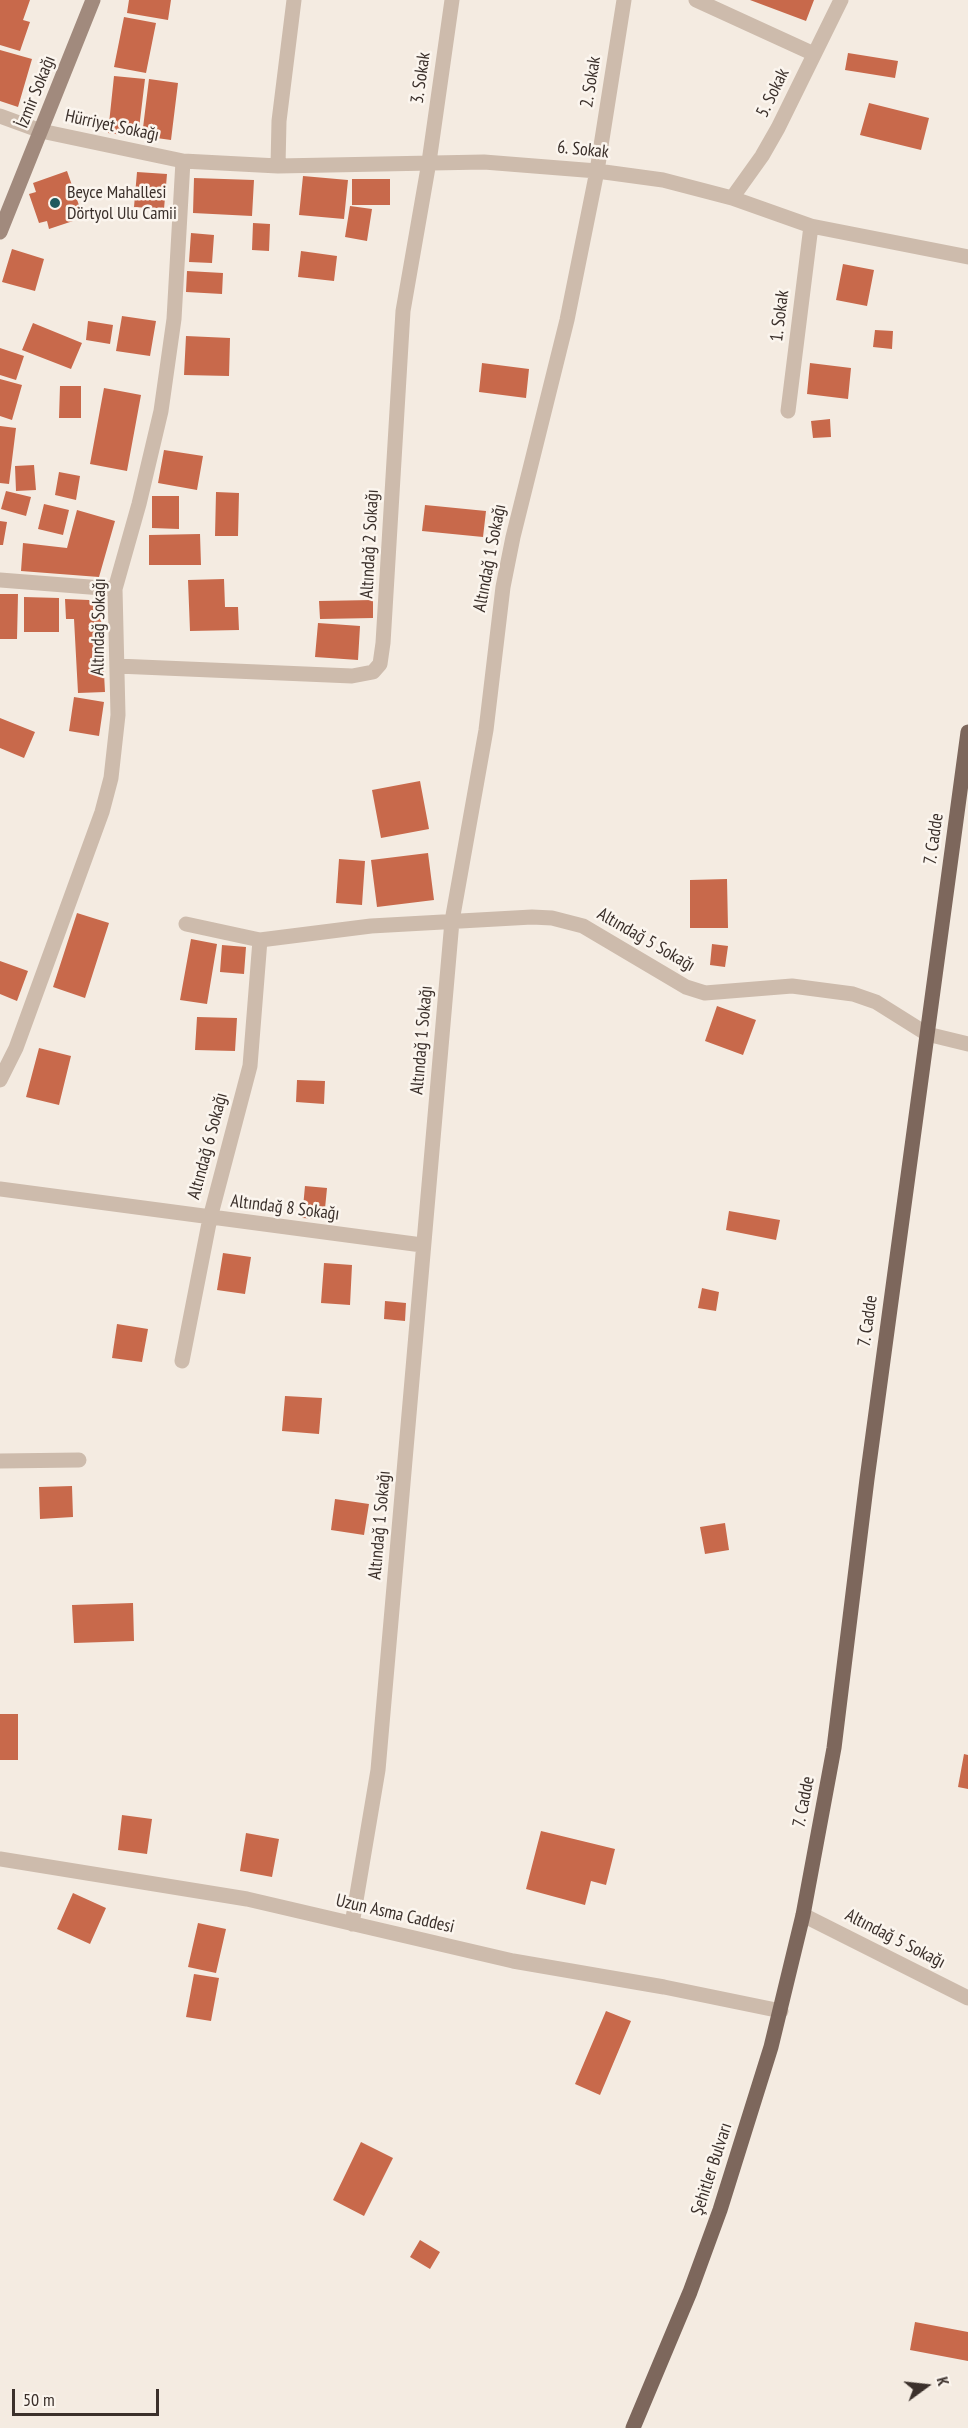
<!DOCTYPE html>
<meta charset="utf-8">
<style>
body{margin:0}
#map{position:relative;width:968px;height:2428px;overflow:hidden;background:#f4ebe1;font-family:"PT Sans Narrow",sans-serif}
canvas{display:block}
.north{position:absolute;left:896px;top:2356px;width:60px;height:60px;-webkit-text-stroke:4px #fbf5ee;paint-order:stroke;rotate:75deg;font-size:16px;font-weight:700;line-height:24px;text-align:center;color:#3b302b}
.north::after{content:'';display:block;margin:auto;width:21px;height:27px;background:#3b302b;clip-path:polygon(50% 0,100% 100%,50% 72%,0 100%)}
.scale{position:absolute;left:12px;top:2389px;width:147px;height:27px;box-sizing:border-box;border:3px solid #3b302b;border-top:0;padding-left:8px;font-size:18px;line-height:21px;white-space:nowrap;color:#3b302b;-webkit-text-stroke:4px #fbf5ee;paint-order:stroke}
</style>
<div id="map">
<canvas width="968" height="2428"></canvas>
<div class="north">K</div>
<div class="scale">50 m</div>
</div>
<script>
const c = document.querySelector('canvas').getContext('2d');
c.lineJoin = 'round';
function fill(path, color) {
  c.fillStyle = color;
  c.fill(path, 'evenodd');
}
function shape(rows) {
  const path = new Path2D();
  for (const r of rows) {
    path.moveTo(r[0], r[1]);
    for (let i = 2; i < r.length; i += 2) path.lineTo(r[i], r[i + 1]);
  }
  return path;
}
function strokePath(path, color, width, dash) {
  c.strokeStyle = color;
  c.lineWidth = width;
  c.lineCap = dash ? 'butt' : 'round';
  c.setLineDash(dash || []);
  c.stroke(path);
}
function write(font, color, halo, rows, align = 'center') {
  c.font = font + ' "PT Sans Narrow",sans-serif';
  c.lineWidth = 5;
  c.setLineDash([]);
  c.textBaseline = 'middle';
  c.strokeStyle = halo;
  c.fillStyle = color;
  for (const [text, x, y, turn = 0] of rows) {
    c.save();
    c.translate(x, y);
    c.rotate((+turn || 0) * Math.PI / 180);
    c.textAlign = isNaN(turn) ? turn : align;
    if (halo) c.strokeText(text, 0, 0);
    c.fillText(text, 0, 0);
    c.restore();
  }
}
const building = shape([
 [0,0,30,0,23,20,30,22,20,51,0,45],
 [129,0,171,0,168,20,127,13],
 [750,0,814,0,806,21],
 [124,17,156,23,146,73,114,67],
 [0,50,32,59,18,107,0,101],
 [848,53,898,61,895,78,845,70],
 [114,76,145,79,138,137,108,133],
 [149,79,178,83,171,140,142,136],
 [869,103,929,118,921,150,860,135],
 [67,171,81,211,71,215,73,221,49,229,47,221,39,223,29,194,36,192,33,183],
 [137,172,167,174,164,209,134,207],
 [303,176,348,180,344,219,299,215],
 [194,178,254,180,252,216,193,213],
 [352,179,390,179,390,205,352,205],
 [350,206,372,209,367,241,345,237],
 [253,223,270,224,269,251,252,250],
 [191,233,214,235,212,263,189,262],
 [12,249,44,259,35,291,2,282],
 [301,251,337,256,334,281,298,277],
 [843,264,874,270,867,306,836,300],
 [187,271,223,273,222,294,186,292],
 [122,316,156,321,150,356,116,351],
 [88,321,113,325,110,344,86,340],
 [33,323,82,343,71,369,22,350],
 [875,330,893,331,892,349,873,347],
 [186,336,230,338,229,376,184,375],
 [0,348,24,356,16,380,0,375],
 [482,363,529,369,526,398,479,392],
 [810,363,851,368,848,399,807,394],
 [0,379,22,385,12,420,0,416],
 [60,386,81,386,81,418,59,418],
 [104,388,141,395,127,471,90,464],
 [830,419,831,437,813,438,811,421],
 [0,426,16,428,9,484,0,483],
 [164,450,203,456,197,490,158,483],
 [34,465,36,490,16,491,15,466],
 [59,472,80,476,76,500,55,495],
 [6,491,31,497,26,516,1,509],
 [216,492,239,493,238,536,215,536],
 [152,496,179,496,179,529,152,528],
 [44,504,69,510,63,535,38,529],
 [425,505,486,511,483,537,422,531],
 [77,510,115,521,99,577,21,571,23,543,67,548],
 [0,521,7,522,3,545,0,545],
 [200,534,201,565,149,565,149,535],
 [224,579,225,607,238,607,239,630,190,631,188,580],
 [0,594,18,594,17,639,0,639],
 [24,597,59,598,59,632,24,632],
 [65,599,89,600,101,618,105,692,78,693,74,619,66,619],
 [373,600,373,618,320,619,319,601],
 [318,623,360,626,358,660,315,657],
 [74,697,104,702,99,736,69,731],
 [0,718,35,732,24,758,0,748],
 [420,781,429,829,381,838,372,790],
 [428,853,434,900,377,907,371,860],
 [339,859,365,861,362,905,336,903],
 [727,879,728,928,690,928,690,880],
 [77,913,109,923,85,998,53,987],
 [191,939,217,944,207,1004,180,1000],
 [712,944,728,946,725,967,710,965],
 [222,945,246,947,244,974,220,972],
 [0,961,28,971,17,1001,0,994],
 [717,1006,756,1020,743,1055,705,1041],
 [197,1017,237,1018,235,1051,195,1050],
 [39,1048,71,1056,59,1105,26,1097],
 [297,1080,325,1081,324,1104,296,1102],
 [305,1186,327,1188,324,1219,302,1218],
 [729,1211,780,1220,776,1240,726,1230],
 [223,1253,251,1257,245,1294,217,1290],
 [324,1263,352,1265,350,1305,321,1303],
 [702,1288,719,1292,716,1311,698,1308],
 [385,1301,406,1303,405,1321,384,1319],
 [117,1324,148,1329,142,1362,112,1358],
 [285,1396,322,1398,319,1434,282,1431],
 [72,1486,73,1517,40,1519,39,1487],
 [335,1499,369,1504,364,1535,331,1530],
 [725,1523,729,1550,705,1554,700,1527],
 [133,1603,134,1641,74,1643,72,1605],
 [0,1714,18,1714,18,1760,0,1760],
 [964,1754,968,1755,968,1789,958,1787],
 [122,1815,152,1819,147,1854,118,1850],
 [541,1831,615,1849,606,1885,591,1881,585,1905,526,1889],
 [246,1833,279,1839,272,1877,240,1871],
 [73,1893,106,1908,90,1944,57,1929],
 [198,1923,226,1929,216,1973,188,1967],
 [194,1974,219,1978,211,2021,186,2017],
 [606,2011,631,2021,600,2095,575,2084],
 [361,2142,393,2158,364,2216,333,2200],
 [420,2240,440,2252,430,2269,410,2257],
 [915,2322,968,2332,968,2361,910,2350]
]);
const street = shape([
 [696,0,814,54],
 [0,116,41,131,183,161,278,166,484,162,597,171,663,180,732,198,811,226,968,257],
 [278,166,279,121,294,0],
 [732,198,762,156,778,128,841,0],
 [788,411,811,226],
 [0,580,115,589],
 [117,666,352,676,373,672,380,664,383,643,403,311,429,162,452,0],
 [186,924,260,940,371,926,532,917,552,918,583,926,686,987,705,993,792,986,853,994,876,1002,927,1034,968,1044],
 [0,1080,16,1048,102,812,111,778,118,715,115,589,139,504,161,411,174,319,183,161],
 [0,1189,422,1245],
 [182,1361,210,1218,250,1066,260,940],
 [0,1461,79,1460],
 [0,1859,247,1899,513,1961,664,1987,781,2011],
 [803,1915,968,1998],
 [352,1924,378,1770,452,921,486,730,503,587,513,537,567,320,597,171,624,0]
]);
const secondary = shape([
 [0,232,93,0]
]);
const primary = shape([
 [633,2428,690,2292,720,2210,771,2047,803,1915,834,1748,867,1479,968,732]
]);
const markers = [
 [55,203,6,"#1f5a5e"]
];
const streetNames = [
 ["3. Sokak",421,78,-82],
 ["2. Sokak",591,82,-81],
 ["İzmir Sokağı",36,92,-68],
 ["5. Sokak",773,93,-64],
 ["Hürriyet Sokağı",112,126,12],
 ["6. Sokak",583,150,6],
 ["1. Sokak",780,316,-83],
 ["Altındağ 2 Sokağı",370,544,-87],
 ["Altındağ 1 Sokağı",490,558,-79],
 ["Altındağ Sokağı",99,627,-89],
 ["7. Cadde",934,839,-82],
 ["Altındağ 5 Sokağı",646,940,30],
 ["Altındağ 1 Sokağı",422,1040,-85],
 ["Altındağ 6 Sokağı",208,1146,-75],
 ["Altındağ 8 Sokağı",285,1208,7],
 ["7. Cadde",868,1321,-82],
 ["Altındağ 1 Sokağı",380,1525,-85],
 ["7. Cadde",804,1802,-79],
 ["Uzun Asma Caddesi",395,1914,13],
 ["Altındağ 5 Sokağı",895,1939,27],
 ["Şehitler Bulvarı",712,2169,-72]
];
const poiNames = [
 ["Beyce Mahallesi",67,193],
 ["Dörtyol Ulu Camii",67,214]
];
fill(building, '#c8694b');
strokePath(street, '#cdbbac', 15);
strokePath(secondary, '#a18a7d', 15);
strokePath(primary, '#7d675c', 15);
for (const [x, y, r, color] of markers) {
  const dot = new Path2D();
  dot.arc(x, y, r, 0, 2 * Math.PI);
  c.fillStyle = color;
  c.fill(dot);
  strokePath(dot, '#fbf5ee', 2);
}
write('18px', '#3b302b', '#fbf5ee', streetNames);
write('18px', '#3b302b', '#fbf5ee', poiNames, 'left');
</script>
